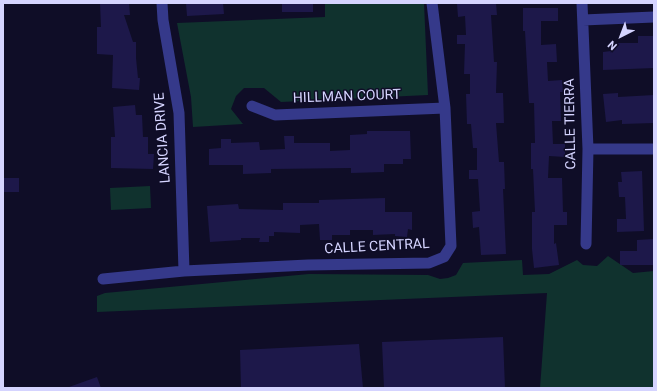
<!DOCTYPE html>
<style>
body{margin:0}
#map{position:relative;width:657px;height:391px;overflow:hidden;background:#0f0d27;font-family:Roboto,sans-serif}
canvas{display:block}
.frame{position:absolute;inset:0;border:4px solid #d5d4ff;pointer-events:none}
.north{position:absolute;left:601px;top:16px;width:40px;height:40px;-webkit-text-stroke:3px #0f0d27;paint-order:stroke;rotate:222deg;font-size:11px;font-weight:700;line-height:16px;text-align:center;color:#d5d4ff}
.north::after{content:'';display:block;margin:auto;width:14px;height:18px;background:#d5d4ff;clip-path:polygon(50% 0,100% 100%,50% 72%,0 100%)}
</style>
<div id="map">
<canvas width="657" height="391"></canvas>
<div class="frame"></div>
<div class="north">N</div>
</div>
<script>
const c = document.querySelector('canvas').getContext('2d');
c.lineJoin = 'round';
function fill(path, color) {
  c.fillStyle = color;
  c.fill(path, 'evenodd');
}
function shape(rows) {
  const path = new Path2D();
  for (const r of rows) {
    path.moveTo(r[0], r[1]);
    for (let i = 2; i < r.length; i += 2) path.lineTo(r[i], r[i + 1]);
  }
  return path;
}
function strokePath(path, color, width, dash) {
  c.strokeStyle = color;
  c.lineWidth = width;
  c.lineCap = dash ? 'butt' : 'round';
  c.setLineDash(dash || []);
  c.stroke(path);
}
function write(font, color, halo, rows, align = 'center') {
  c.font = font + ' Roboto,sans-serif';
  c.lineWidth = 3;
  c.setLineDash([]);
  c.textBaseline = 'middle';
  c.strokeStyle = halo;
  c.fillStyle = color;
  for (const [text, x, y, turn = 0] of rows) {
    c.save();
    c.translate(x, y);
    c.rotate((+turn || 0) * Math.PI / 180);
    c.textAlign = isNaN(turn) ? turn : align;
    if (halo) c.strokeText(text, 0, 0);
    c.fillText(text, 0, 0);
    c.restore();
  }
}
const green = shape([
 [325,3,424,3,428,95,281,102,264,88,244,88,236,96,231,109,243,124,193,127,191,97,177,23,325,17],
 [150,186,151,208,111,210,110,188],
 [608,256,633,273,654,271,654,388,540,388,547,293,97,312,97,296,105,293,309,274,428,275,440,279,448,278,456,275,463,263,522,260,523,275,549,274,577,260,583,265,597,266]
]);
const building = shape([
 [100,3,129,3,130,15,124,15,133,42,136,42,136,58,138,78,140,78,139,90,112,88,113,55,97,54,97,27,101,27],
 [186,3,223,3,224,14,187,16],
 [282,3,313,3,313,12,282,12],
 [496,3,497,15,491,15,494,62,497,62,496,93,503,93,504,123,496,123,499,162,504,162,505,189,503,189,506,254,481,255,479,227,473,228,472,212,480,211,478,179,469,179,469,170,477,170,477,148,473,148,471,124,467,124,466,94,470,94,470,74,464,74,465,44,457,44,457,35,466,35,465,16,458,17,457,4],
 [523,8,558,8,558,21,541,21,541,45,556,44,557,62,547,62,548,81,562,80,563,92,560,92,561,121,552,121,553,144,565,144,565,157,549,156,548,178,562,178,563,212,567,212,567,225,554,225,554,244,556,243,559,265,534,268,532,249,532,212,535,212,533,169,531,169,531,143,535,143,534,103,529,103,525,31,523,31],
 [638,36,653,36,654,68,603,70,603,52,611,51,610,43,638,43],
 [618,93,618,97,654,95,654,123,622,124,622,120,606,122,603,94],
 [135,105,136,115,142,115,143,137,148,137,148,154,154,154,153,169,111,168,111,137,115,137,113,107],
 [367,131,410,131,411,159,403,159,403,164,384,164,384,172,351,173,351,168,271,169,271,173,243,174,243,165,209,165,209,149,221,148,221,139,231,139,231,143,259,142,260,150,285,149,284,136,294,136,294,143,330,143,330,151,350,150,350,135,367,134],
 [642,171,644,231,617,232,617,219,626,219,625,197,619,197,618,182,622,182,621,172],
 [4,178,19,178,19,192,3,192],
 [385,198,385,212,412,212,412,230,408,229,407,237,395,236,395,234,373,235,373,230,350,230,350,235,332,235,332,240,320,240,319,224,300,225,300,233,274,232,274,236,269,236,269,242,259,242,260,238,241,238,241,240,210,242,207,206,238,204,239,209,283,210,283,203,319,203,319,200],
 [654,239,654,265,620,265,620,251,637,251,637,240],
 [503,337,505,388,384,388,382,342],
 [359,344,363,388,241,388,240,350],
 [97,377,101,388,70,388,69,387]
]);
const minor = shape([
 [162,3,163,20,179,113,184,271],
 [582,3,588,149,586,244],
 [583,20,654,17],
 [252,106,275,115,445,108],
 [588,149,654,149],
 [103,279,184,271,308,265,429,263,444,257,451,246,445,108,432,3]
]);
const streetNames = [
 ["HILLMAN COURT",347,97,-2],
 ["CALLE TIERRA",571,124,-91],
 ["LANCIA DRIVE",163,138,-94],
 ["CALLE CENTRAL",377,247,-3]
];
fill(green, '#10322e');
fill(building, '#1d184a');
strokePath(minor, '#35398a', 11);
write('14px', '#d5d4ff', '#0f0d27', streetNames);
</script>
